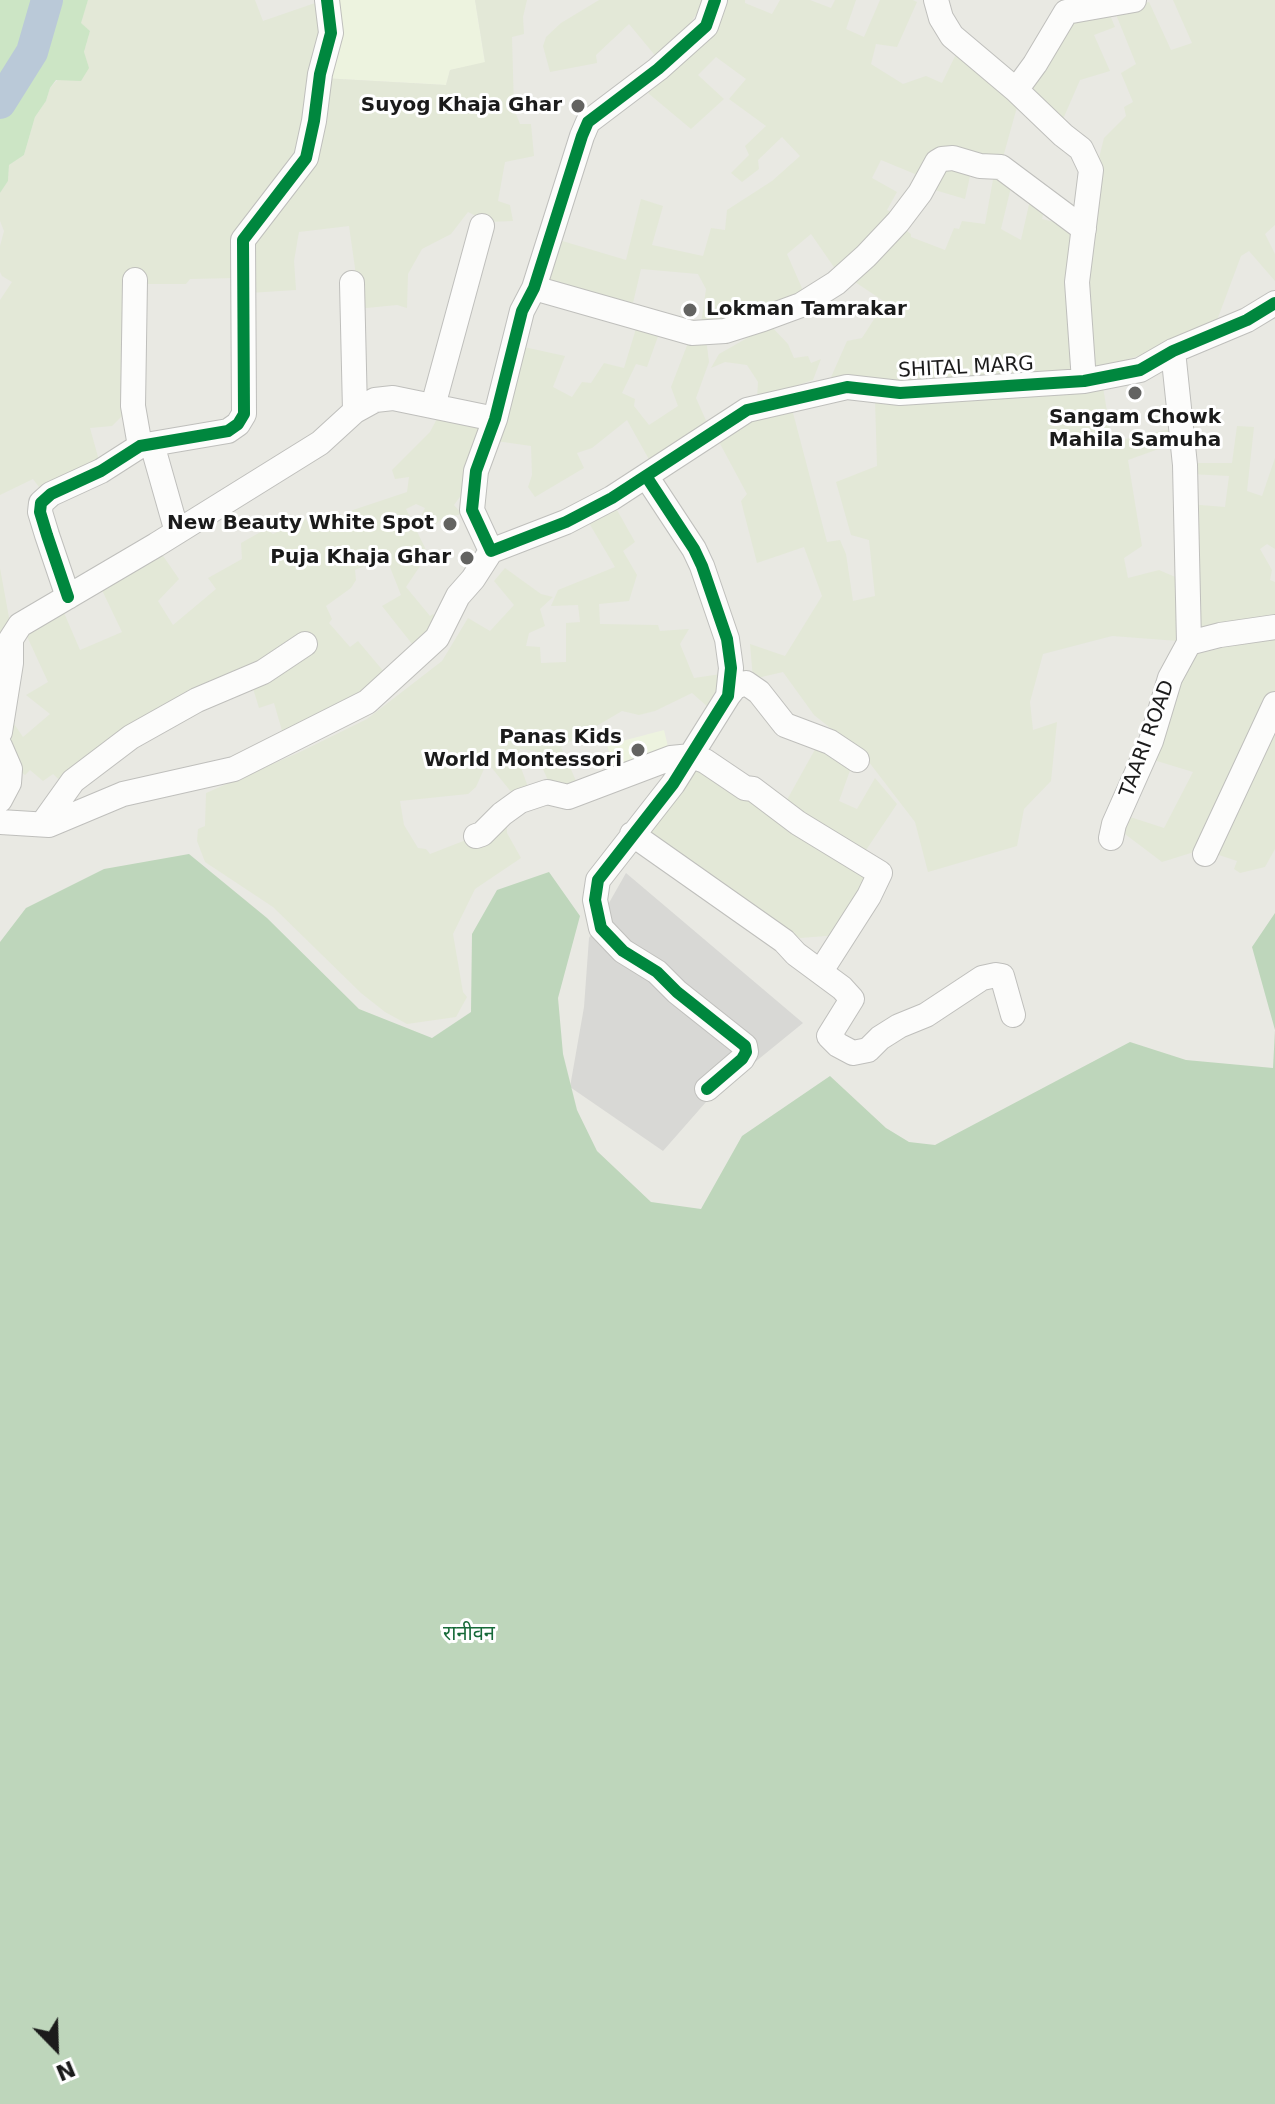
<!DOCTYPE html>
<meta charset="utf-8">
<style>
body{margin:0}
#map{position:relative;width:1275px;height:2104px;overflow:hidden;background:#e9e9e3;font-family:"DejaVu Sans",sans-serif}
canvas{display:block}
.north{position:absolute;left:16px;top:2008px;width:80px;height:80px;-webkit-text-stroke:6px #fff;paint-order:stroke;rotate:157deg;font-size:22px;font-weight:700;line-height:32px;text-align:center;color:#1b1b1b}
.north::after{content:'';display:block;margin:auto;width:28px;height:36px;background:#1b1b1b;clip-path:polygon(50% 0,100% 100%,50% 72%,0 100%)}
</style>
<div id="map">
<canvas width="1275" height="2104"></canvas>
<div class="north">N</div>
</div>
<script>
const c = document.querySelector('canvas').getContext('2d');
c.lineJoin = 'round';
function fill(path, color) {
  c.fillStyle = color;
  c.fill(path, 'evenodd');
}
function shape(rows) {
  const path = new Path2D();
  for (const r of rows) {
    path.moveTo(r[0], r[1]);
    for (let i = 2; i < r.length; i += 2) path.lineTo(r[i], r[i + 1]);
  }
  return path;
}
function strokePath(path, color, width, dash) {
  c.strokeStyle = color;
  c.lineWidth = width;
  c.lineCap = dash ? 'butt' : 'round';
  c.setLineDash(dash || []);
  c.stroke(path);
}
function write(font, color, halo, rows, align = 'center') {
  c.font = font + ' "DejaVu Sans","Noto Sans Devanagari",sans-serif';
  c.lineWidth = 6;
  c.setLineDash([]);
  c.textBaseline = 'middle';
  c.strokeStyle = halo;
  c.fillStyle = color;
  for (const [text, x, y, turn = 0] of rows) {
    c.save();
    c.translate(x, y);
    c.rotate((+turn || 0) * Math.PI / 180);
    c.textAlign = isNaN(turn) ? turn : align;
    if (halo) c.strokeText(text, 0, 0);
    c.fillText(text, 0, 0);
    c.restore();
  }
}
const residential = shape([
 [626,873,803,1023,706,1102,663,1151,570,1087,584,1007,589,938]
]);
const education = shape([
 [329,0,475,0,485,63,450,70,446,85,322,78],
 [664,730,670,755,617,776,607,745]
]);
const farmland = shape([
 [88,0,255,0,263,21,321,1,330,26,303,155,236,278,190,279,186,284,142,284,126,412,112,426,90,428,100,464,42,491,33,479,0,495,0,300,12,282,2,276,0,272,0,246,4,231,0,221,0,193,8,181,9,165,24,155,35,117,46,101,50,88,84,52,90,31,80,23],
 [475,0,527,0,523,17,524,34,512,37,514,109,520,124,531,124,534,156,505,162,498,201,510,205,513,221,488,222,468,212,451,234,422,249,408,274,407,308,397,305,356,309,355,268,349,226,299,232,294,261,296,290,249,293,249,234,308,163,322,78,446,85,450,70,485,62],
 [599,0,704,0,699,11,681,35,658,59,629,24,596,55,597,63,550,72,543,46,546,37,561,23],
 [728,0,745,0,745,3,772,14,780,0,810,0,831,8,835,0,856,0,846,29,864,37,880,0,913,0,917,2,897,47,876,44,871,64,903,84,926,76,942,83,958,50,1017,107,1002,161,980,168,970,176,965,199,928,188,910,187,915,174,881,160,872,178,897,192,887,210,896,214,838,273,811,234,787,254,805,295,776,310,701,324,706,289,698,274,641,269,633,303,545,284,559,240,626,260,641,199,663,206,652,245,703,256,711,228,725,230,727,210,772,181,800,156,782,137,758,160,759,169,742,182,731,173,749,155,745,146,766,126,729,99,746,79,716,57,698,75,724,99,691,129,648,93,703,42,724,13],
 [1173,0,1275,0,1275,225,1265,234,1275,254,1275,281,1249,251,1241,256,1216,323,1141,355,1096,370,1089,362,1084,329,1092,186,1104,138,1126,116,1124,107,1133,102,1121,73,1136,64,1115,12,1149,2,1171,50,1192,43],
 [1107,8,1115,27,1094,35,1110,71,1080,80,1060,126,1025,93,1065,17],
 [994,174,1012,183,1001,229,1021,240,1030,200,1045,206,1042,219,1075,227,1070,373,938,382,891,381,828,384,847,341,862,338,885,302,849,278,898,225,911,234,911,237,945,250,954,228,959,229,962,221,985,224],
 [638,322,661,328,647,367,636,364,622,393,635,399,634,406,649,425,678,406,671,387,691,335,706,338,709,362,696,398,708,425,651,463,627,420,592,448,577,453,584,468,535,497,528,487,532,475,531,446,496,441,524,347,565,356,553,387,572,397,582,382,591,383,604,363,624,368],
 [770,325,788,344,794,358,808,356,811,363,821,359,813,380,757,399,758,382,747,365,725,362,711,368,719,354],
 [1103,387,1112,442,1175,428,1178,442,1128,460,1142,546,1124,558,1128,578,1159,570,1180,579,1178,641,1112,636,1043,654,1030,702,1033,730,1057,722,1051,781,1024,809,1017,846,928,872,915,822,862,753,814,715,783,672,753,679,750,644,785,656,822,596,804,547,757,563,741,501,747,494,718,440,736,427,792,409,827,542,840,540,846,554,853,601,875,596,869,540,851,535,836,482,877,466,875,400],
 [440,413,487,422,462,494,454,505,462,514,443,518,429,529,422,514,425,508,416,504,406,509,428,554,406,587,430,616,433,614,444,624,420,654,382,606,401,595,386,557,355,570,356,580,351,588,326,606,332,619,329,623,350,647,358,641,390,679,285,741,274,703,259,708,251,682,66,786,53,774,43,781,30,770,25,775,13,766,0,747,8,715,23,737,50,714,26,695,48,682,25,632,62,608,80,650,122,632,100,586,159,550,179,579,158,601,173,625,216,589,208,578,242,559,241,543,266,529,273,534,306,519,313,531,353,510,407,492,409,477,395,479,392,470,430,432],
 [1237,426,1254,427,1247,491,1262,496,1275,458,1275,549,1267,544,1260,549,1272,570,1270,580,1275,582,1275,620,1195,634,1188,504,1225,507,1229,476,1190,474,1189,463,1232,463],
 [617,510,635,542,623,551,637,575,629,601,599,604,600,624,658,625,660,631,689,629,680,644,694,678,721,674,722,691,709,708,692,693,655,711,639,715,622,711,561,747,577,783,558,788,550,785,535,751,520,749,517,757,528,787,512,793,487,762,476,787,468,794,400,801,404,825,418,848,426,849,430,854,507,824,507,833,521,858,475,889,453,934,463,992,467,997,456,1017,407,1024,385,1012,361,993,273,907,205,862,197,841,198,829,205,826,206,793,300,752,367,719,442,661,468,618,490,631,514,605,494,581,505,568,541,594,553,597,540,609,545,626,529,633,526,646,540,647,541,663,566,662,566,623,580,622,578,605,551,606,558,590,615,567,589,523],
 [0,568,10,623,0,706],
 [1275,634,1275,691,1248,745,1194,852,1162,862,1117,828,1124,815,1164,828,1193,772,1147,758,1190,656],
 [1272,731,1275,733,1275,849,1265,867,1240,873,1234,869,1237,861,1210,852],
 [818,744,852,765,839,801,857,809,875,778,897,804,862,856,783,807],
 [697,760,877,873,839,935,800,938,751,909,646,834]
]);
const grass = shape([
 [0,0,40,0,30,44,14,67,0,82],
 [58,0,88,0,81,23,90,31,84,52,89,68,81,81,56,80,50,88,46,101,35,117,24,155,9,165,8,181,0,193,0,109,24,90,37,66,47,26]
]);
const forest = shape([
 [189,854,267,918,359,1009,432,1038,471,1012,472,934,497,890,549,872,580,916,558,998,563,1054,577,1110,597,1151,651,1202,701,1209,742,1136,830,1076,886,1128,909,1142,935,1145,1130,1042,1186,1060,1273,1068,1275,1030,1252,947,1275,913,1275,2104,0,2104,0,942,26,908,104,869]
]);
const river = shape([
 [0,103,32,52,47,0]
]);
const minor = shape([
 [936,0,941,18,952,36,1016,90,1063,135,1081,149,1091,170,1077,282,1084,381],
 [1016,90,1035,64,1066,12,1134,0],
 [135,280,133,406,140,446],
 [352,283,355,411],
 [534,288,692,333,725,331,763,319,801,305,836,283,866,256,898,222,920,193,937,162,942,159,953,158,980,166,1001,167,1084,229],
 [1173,351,1185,465,1189,643],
 [433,406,482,226],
 [152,444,177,532],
 [646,476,694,549,702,566,727,639,731,668,728,696,673,784,598,880,595,900,601,928,623,951,657,972,677,992,745,1046,746,1052,742,1059,707,1089],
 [491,551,566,522,612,498,747,410,847,387,900,393,1084,381,1140,370,1173,351,1247,320,1275,303],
 [491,551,472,510,476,471,495,419,522,311,534,288,582,136,588,122,658,69,706,26,715,0],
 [68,597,47,535,40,512,41,503,51,494,101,471,140,446,228,431,238,424,244,414,243,240,306,158,314,121,320,74,331,33,327,0],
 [1189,643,1220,635,1275,627],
 [728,696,735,687,746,683,759,692,785,725,830,742,857,760],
 [0,732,11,663,11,639,20,625,156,545,320,443,355,411,375,400,393,398,495,419],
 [0,746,10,769,9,783,0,800],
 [0,822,49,825,123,794,234,769,367,702,437,638,458,596,473,579,491,551],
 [43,823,73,781,131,737,197,700,263,672,305,644],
 [632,834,784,941,796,954,842,988,852,999,829,1036,838,1045,853,1053,868,1050,880,1038,899,1026,926,1015,982,978,996,975,1002,976,1013,1015],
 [476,836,482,834,502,814,520,801,547,792,568,797,671,758,691,756,705,761,745,788,753,789,798,823,880,873,869,896,821,971],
 [1111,838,1114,824,1151,741,1170,678,1189,643],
 [1205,854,1275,704]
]);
const cycleway = shape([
 [715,0,706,26,658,69,588,122,582,136,534,288,522,311,495,419,476,471,472,510,491,551,566,522,612,498,747,410,847,387,900,393,1084,381,1140,370,1173,351,1247,320,1275,303],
 [646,476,694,549,702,566,727,639,731,668,728,696,673,784,598,880,595,900,601,928,623,951,657,972,677,992,745,1046,746,1052,742,1059,707,1089],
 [68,597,47,535,40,512,41,503,51,494,101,471,140,446,228,431,238,424,244,414,243,240,306,158,314,121,320,74,331,33,327,0]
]);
const markers = [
 [578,106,8,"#636361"],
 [690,310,8,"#636361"],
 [1135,393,8,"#636361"],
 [450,524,8,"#636361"],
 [467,558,8,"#636361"],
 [638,750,8,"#636361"]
];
const poiNames = [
 ["Suyog Khaja Ghar",562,106],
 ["Lokman Tamrakar",706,310,"left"],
 ["Sangam Chowk",1135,418,"center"],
 ["Mahila Samuha",1135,441,"center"],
 ["New Beauty White Spot",434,524],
 ["Puja Khaja Ghar",451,558],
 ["Panas Kids",622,738],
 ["World Montessori",622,761]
];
const streetNames = [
 ["SHITAL MARG",966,368,-3],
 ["TAARI ROAD",1148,739,-70]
];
const parkNames = [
 ["रानीवन",469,1635]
];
fill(residential, '#d8d8d5');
fill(education, '#edf3df');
fill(farmland, '#e3e8d7');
fill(grass, '#cce5c5');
fill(forest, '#bed6bb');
strokePath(river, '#bac9d8', 32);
strokePath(minor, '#bfbfbc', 26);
strokePath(minor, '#fcfcfb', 24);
strokePath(cycleway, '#00873e', 12);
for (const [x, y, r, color] of markers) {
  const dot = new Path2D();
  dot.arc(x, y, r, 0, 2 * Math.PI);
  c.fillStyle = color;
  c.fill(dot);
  strokePath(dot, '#fff', 3);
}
write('bold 20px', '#1b1b1b', '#fff', poiNames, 'right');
write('20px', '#1b1b1b', '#fff', streetNames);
write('20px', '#176a39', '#fff', parkNames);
</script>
